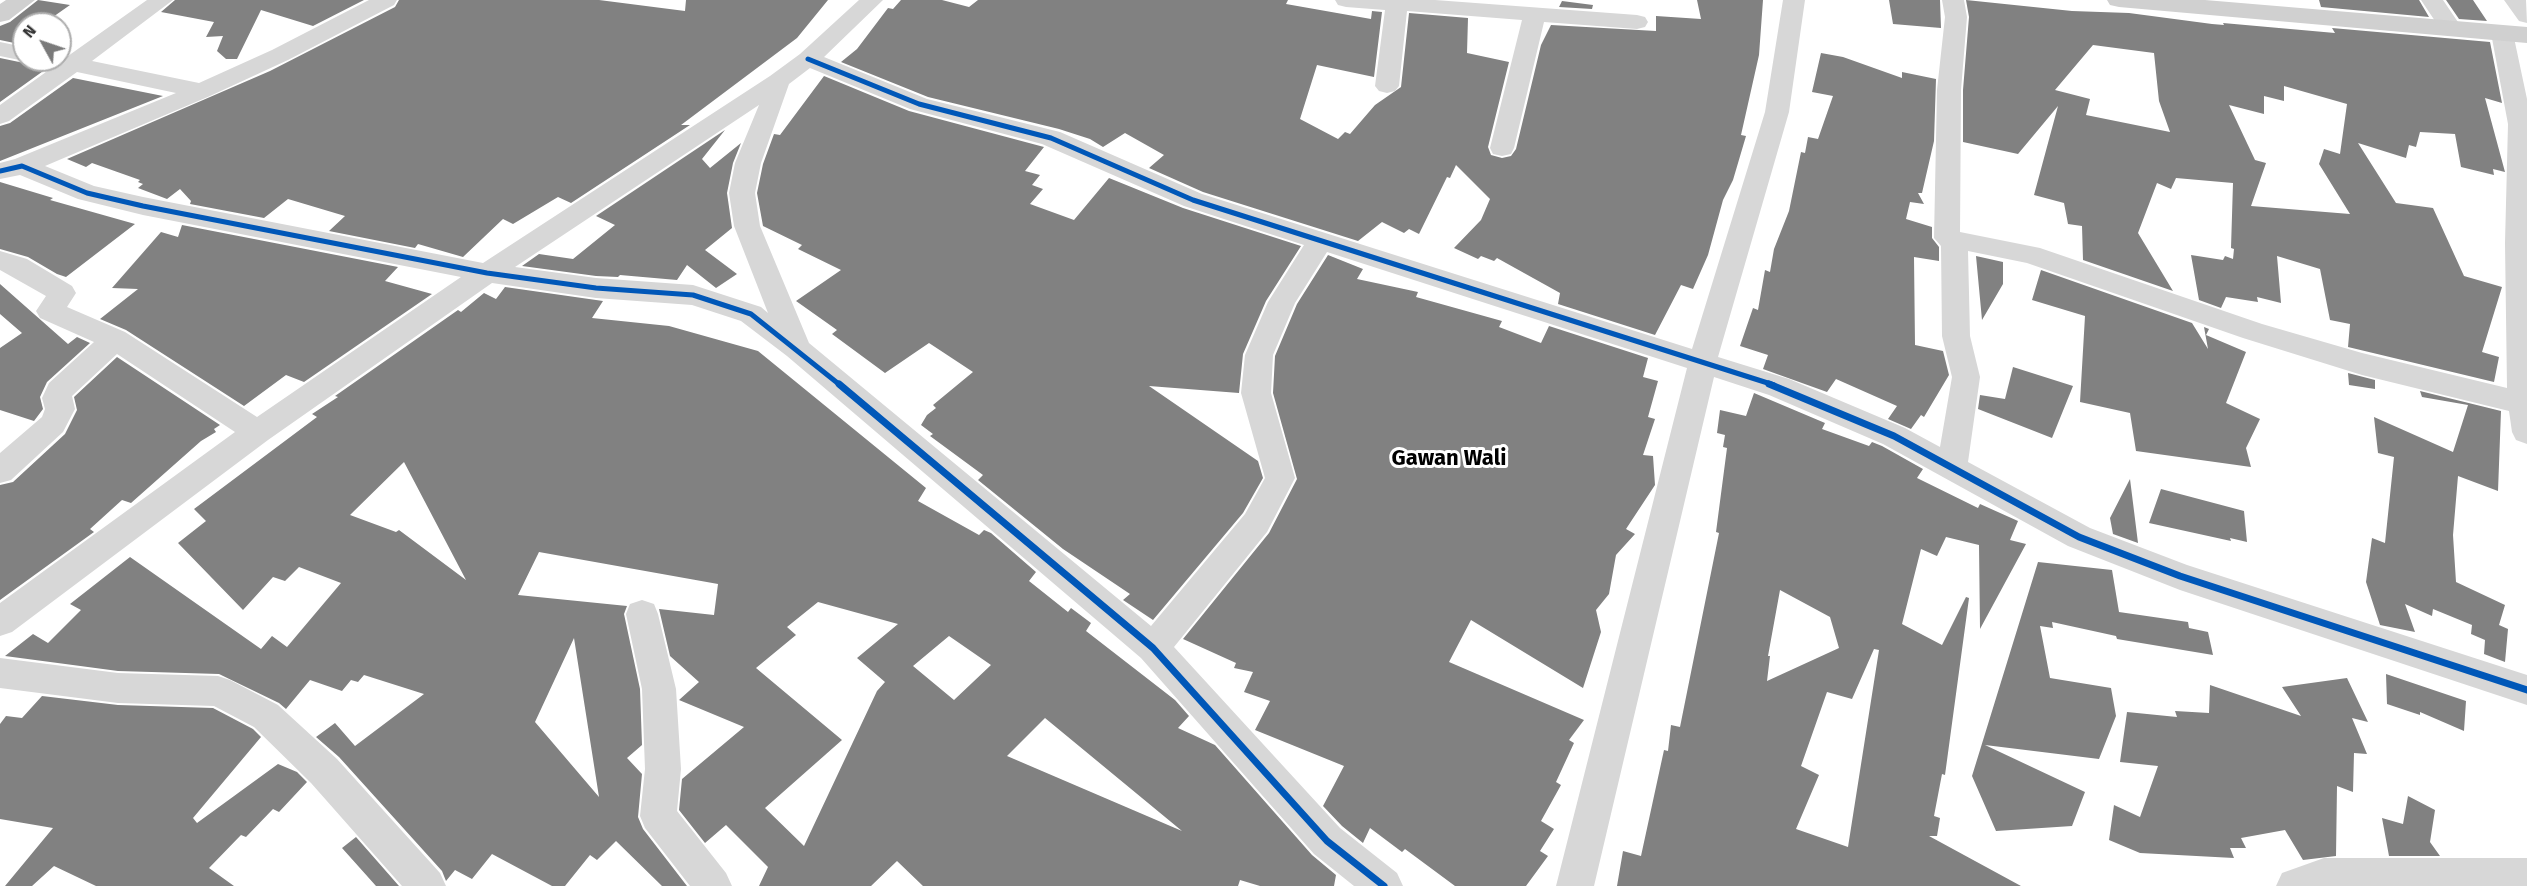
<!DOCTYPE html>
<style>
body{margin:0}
#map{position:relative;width:2527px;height:886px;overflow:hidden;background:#fff;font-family:"Fira Sans",sans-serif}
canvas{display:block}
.north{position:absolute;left:12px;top:12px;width:60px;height:60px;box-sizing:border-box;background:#fff;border:2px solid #adadad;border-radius:50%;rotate:310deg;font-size:16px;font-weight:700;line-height:24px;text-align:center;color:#333}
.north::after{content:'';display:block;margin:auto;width:21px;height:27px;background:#7a7a7a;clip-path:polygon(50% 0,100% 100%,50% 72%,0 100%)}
</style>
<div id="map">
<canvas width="2527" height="886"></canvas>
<div class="north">N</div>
</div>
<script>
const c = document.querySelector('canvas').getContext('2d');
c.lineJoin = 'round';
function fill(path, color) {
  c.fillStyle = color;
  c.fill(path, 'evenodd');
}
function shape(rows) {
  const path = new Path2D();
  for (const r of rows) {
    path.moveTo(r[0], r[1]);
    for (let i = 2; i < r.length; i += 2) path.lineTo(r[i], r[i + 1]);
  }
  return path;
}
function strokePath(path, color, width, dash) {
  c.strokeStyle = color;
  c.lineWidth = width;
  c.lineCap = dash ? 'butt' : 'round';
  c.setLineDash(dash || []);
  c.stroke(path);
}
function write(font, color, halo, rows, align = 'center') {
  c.font = font + ' "Fira Sans",sans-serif';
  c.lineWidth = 6;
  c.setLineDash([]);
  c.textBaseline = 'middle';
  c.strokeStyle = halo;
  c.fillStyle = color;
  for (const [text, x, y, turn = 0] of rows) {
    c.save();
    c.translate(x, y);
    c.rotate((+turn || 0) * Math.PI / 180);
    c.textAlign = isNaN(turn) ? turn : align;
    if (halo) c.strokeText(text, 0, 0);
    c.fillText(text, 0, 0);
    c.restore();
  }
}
const building = shape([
 [38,0,70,5,43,24,24,24,24,45,0,40,0,26,10,22],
 [175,0,364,0,313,26,261,10,237,59,226,59,217,51,223,36,206,37,214,22,161,12],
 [399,0,599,0,685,11,686,0,828,0,797,38,681,125,690,125,571,203,558,197,513,224,503,219,463,257,418,244,415,248,329,231,345,216,288,199,264,218,190,204,191,201,180,189,167,199,138,188,143,184,138,182,140,180,92,163,86,167,67,159,270,71,395,7],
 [901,0,942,0,969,7,978,0,1288,0,1286,4,1371,19,1372,11,1382,12,1374,77,1317,65,1300,119,1338,139,1345,132,1350,134,1375,105,1401,87,1409,13,1468,18,1467,53,1509,62,1488,147,1491,155,1502,158,1511,156,1516,149,1541,45,1551,25,1656,31,1656,16,1701,19,1697,0,1763,0,1759,55,1741,135,1746,136,1733,180,1723,200,1708,255,1693,289,1681,285,1655,335,1558,304,1560,293,1497,258,1494,261,1481,256,1478,259,1454,248,1481,220,1490,199,1456,165,1450,178,1447,177,1419,234,1409,229,1404,233,1382,222,1358,241,1203,192,1149,168,1164,155,1125,133,1103,147,1090,139,1059,129,928,97,841,62,857,49,888,8,893,9],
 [1889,0,1940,0,1941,28,1893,24],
 [1966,0,2072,11,2129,13,2212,24,2224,25,2223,23,2335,33,2332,28,2490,42,2502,103,2485,98,2505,172,2493,169,2494,175,2461,167,2455,134,2420,132,2416,147,2409,145,2406,158,2358,143,2396,203,2433,208,2464,276,2502,287,2482,352,2499,357,2494,382,2348,347,2350,324,2330,320,2320,269,2277,256,2281,303,2257,297,2258,302,2226,297,2221,308,2199,300,2191,255,2223,260,2225,256,2233,259,2234,249,2231,248,2233,183,2176,178,2171,189,2157,183,2138,233,2173,291,2083,260,2082,226,2068,224,2064,203,2034,195,2058,106,2018,154,1963,142,1963,90,1969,17],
 [2093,45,2154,53,2159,101,2170,132,2086,115,2090,99,2055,90],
 [2284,86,2347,104,2340,154,2324,149,2319,164,2350,214,2251,206,2266,163,2255,160,2229,105,2264,114,2264,96,2284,101],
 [2319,0,2419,0,2429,17,2321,7],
 [2446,0,2473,0,2487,21,2459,19],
 [1562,1,1593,5,1592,9,1559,7],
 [1821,53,1843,57,1902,78,1902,72,1936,79,1934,141,1922,193,1918,193,1924,204,1910,202,1906,219,1932,227,1932,238,1939,247,1939,261,1914,257,1915,345,1943,351,1949,375,1924,417,1921,415,1911,429,1888,419,1897,406,1836,379,1827,392,1763,369,1768,355,1740,346,1753,308,1758,310,1765,270,1770,272,1774,249,1789,211,1801,152,1805,153,1808,137,1818,139,1833,96,1812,92],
 [0,58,24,63,46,69,0,102],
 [824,76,909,111,1044,147,1025,171,1040,175,1032,185,1043,189,1030,204,1074,220,1109,178,1183,208,1301,246,1266,301,1243,354,1239,393,1149,386,1258,461,1263,478,1243,513,1153,620,1123,600,1130,594,1063,549,978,480,983,475,930,436,933,434,921,425,927,415,936,408,933,405,973,372,929,343,885,373,832,334,837,330,796,301,841,270,798,249,802,245,763,226,757,193,763,164,774,134,780,135],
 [73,78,163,96,0,161,0,126,10,123],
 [725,130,702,159,710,168,741,143,733,163,727,193,732,228,705,250,737,274,716,288,687,265,677,280,620,275,618,277,596,276,522,266,539,254,573,259,615,225,596,216],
 [0,182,53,198,50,200,135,224,66,277,57,274,28,257,0,249],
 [182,225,398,267,385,281,432,294,304,382,286,375,244,406,126,330,100,319,138,289,112,288,161,232,178,237],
 [1328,255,1363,269,1357,279,1418,292,1416,297,1502,321,1499,327,1541,343,1549,326,1648,358,1643,377,1658,381,1648,417,1655,419,1643,455,1653,456,1655,485,1626,529,1635,534,1616,555,1609,594,1596,610,1601,632,1583,688,1471,620,1449,662,1584,720,1569,740,1574,743,1556,782,1561,785,1541,821,1554,829,1540,851,1548,856,1526,886,1455,886,1405,849,1402,852,1370,828,1363,843,1342,826,1323,806,1344,766,1255,730,1270,701,1244,692,1253,672,1234,668,1236,663,1183,639,1269,533,1297,479,1273,393,1275,356,1297,304],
 [1976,256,2003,262,2003,284,1982,320],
 [2041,270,2192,323,2208,349,2204,327,2209,329,2206,335,2246,352,2226,403,2260,419,2246,448,2251,467,2136,451,2130,413,2080,402,2085,316,2032,300],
 [0,284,68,344,77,337,90,343,47,382,40,397,43,409,34,421,0,410,0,348,22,333,0,314],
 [505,287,603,301,592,318,669,326,758,351,926,488,918,501,979,535,984,530,991,533,1036,572,1029,581,1068,612,1071,608,1091,623,1086,631,1175,700,1189,716,1178,728,1215,745,1312,855,1336,875,1334,886,1260,886,1240,880,1238,886,923,886,897,861,871,886,759,886,768,867,726,825,705,843,679,810,682,779,744,727,679,700,699,682,670,656,659,609,714,615,718,584,539,552,518,595,627,606,624,614,640,689,642,745,627,758,642,774,638,817,643,829,687,886,662,886,616,841,597,860,590,855,565,886,552,886,492,854,472,879,455,870,446,881,442,871,339,757,316,737,335,723,355,746,424,694,364,675,358,682,351,680,342,691,310,680,286,709,279,703,219,674,118,671,5,656,33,634,48,643,81,610,70,604,130,557,261,649,272,636,287,647,341,583,299,567,285,581,273,577,243,610,178,543,206,521,194,509,317,417,312,414,338,397,335,396,458,310,461,312,484,293,496,299],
 [404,462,466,580,399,530,396,532,350,515],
 [818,602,898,624,857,658,885,682,877,691,804,846,765,808,842,740,756,668,796,635,787,627],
 [949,636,991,665,954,700,913,666],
 [574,638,599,797,535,722],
 [1045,718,1182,831,1007,756],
 [117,357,220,425,214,429,216,432,201,441,131,503,122,500,90,529,94,532,0,600,0,485,13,482,65,434,77,410,74,397],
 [2013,367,2073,386,2052,438,1978,409,1980,395,2005,399],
 [2348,373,2375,380,2375,389,2349,385],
 [2420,391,2501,411,2498,491,2458,476,2453,535,2456,582,2505,605,2499,625,2508,629,2505,662,2484,654,2485,640,2471,634,2472,625,2433,609,2432,616,2405,604,2415,632,2380,625,2366,582,2372,538,2385,543,2394,457,2378,453,2374,417,2453,452,2468,405,2422,397],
 [1754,393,1825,423,1822,429,1869,446,1872,442,1882,446,1923,469,1917,478,1978,508,1980,504,2018,521,2010,540,2026,544,1980,629,1979,545,1946,537,1937,556,1921,549,1902,624,1942,645,1966,597,1969,598,1945,775,1942,774,1934,816,1940,818,1937,836,1929,836,2021,886,1617,886,1623,851,1641,856,1664,750,1668,751,1671,725,1680,727,1719,533,1716,532,1727,448,1723,447,1725,435,1717,433,1720,410,1746,416],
 [1780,590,1830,617,1839,648,1767,681,1770,656,1768,656],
 [1874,649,1879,650,1848,847,1796,829,1819,775,1801,766,1827,692,1852,699],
 [2130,479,2138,543,2113,534,2110,518],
 [2161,489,2244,511,2247,542,2230,538,2231,541,2149,523],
 [2038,562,2112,570,2119,612,2188,622,2189,628,2208,632,2213,655,2117,639,2116,636,2052,622,2053,628,2040,626,2050,678,2111,688,2116,716,2099,759,1985,745,2085,792,2072,826,1996,831,1972,776],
 [2386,674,2466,701,2464,731,2420,712,2420,715,2387,704],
 [2347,678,2368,722,2352,718,2367,754,2354,753,2353,792,2337,786,2336,856,2303,860,2285,830,2241,838,2246,848,2230,848,2234,858,2140,853,2109,840,2114,805,2140,817,2158,766,2120,762,2127,712,2177,717,2175,711,2209,713,2210,685,2301,716,2282,687],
 [42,696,118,705,213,708,253,729,261,737,193,818,197,823,278,764,297,772,307,782,279,812,273,809,246,837,241,835,209,868,234,886,96,886,54,866,32,886,5,886,53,828,0,819,0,724,6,716,22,718],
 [2408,796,2435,810,2430,842,2440,856,2389,856,2382,818,2403,824],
 [356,837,399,886,376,886,342,848]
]);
const street = shape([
 [147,0,173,0,92,61,199,83,272,50,369,0,397,0,394,5,288,60,210,96,45,166,94,186,143,197,483,263,770,76,800,54,859,0,883,0,824,57,927,99,1060,132,1202,194,1692,349,1765,112,1783,0,1805,0,1789,112,1718,357,1789,379,1905,428,1940,447,1952,377,1942,336,1941,246,1934,238,1937,90,1945,17,1942,0,1964,0,1967,17,1961,90,1960,232,2040,248,2262,324,2362,353,2507,388,2505,243,2508,124,2491,33,2494,28,2510,28,2513,33,2527,99,2527,444,2516,440,2512,432,2509,411,2362,375,2243,338,2027,263,1968,251,1970,336,1980,377,1968,462,2090,528,2187,565,2527,675,2527,705,2180,590,2068,546,1883,444,1769,395,1714,377,1594,886,1556,886,1687,368,1327,252,1295,303,1273,355,1271,393,1295,478,1267,532,1174,647,1340,828,1397,873,1403,886,1354,886,1314,854,1141,658,787,356,741,321,692,305,596,298,492,283,268,440,12,632,0,636,0,603,235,432,117,354,72,396,75,409,63,432,11,480,0,483,0,453,42,417,45,409,42,398,49,383,94,342,40,318,36,311,46,296,0,270,0,251,27,259,72,286,76,293,67,307,125,332,257,417,461,277,143,215,78,199,20,175,0,179,0,163,15,159,176,93,77,72,9,121,0,124,0,105,53,67,47,60,60,60,60,54,68,56,147,0],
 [810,68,910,109,1042,144,1184,206,1304,245,1268,302,1245,355,1241,393,1265,478,1245,514,1151,626,809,343,760,226,755,193,761,163,789,84,810,68],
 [759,105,735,163,729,193,734,226,768,313,761,307,693,285,596,278,515,267,759,105],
 [1335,0,1435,0,1637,15,1645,17,1648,22,1645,27,1637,29,1544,22,1514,148,1511,154,1502,156,1493,154,1490,148,1522,20,1407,11,1399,86,1395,91,1387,93,1379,91,1375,86,1385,10,1346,7,1338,5,1335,0],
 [2421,0,2443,0,2462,28,2459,33,2443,33,2421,0],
 [2504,0,2526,0,2527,23,2519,21,2504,0],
 [0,42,24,47,24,60,28,60,24,61,0,56,0,42],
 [642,600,654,604,658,614,676,689,681,769,677,811,726,873,732,886,690,886,645,828,640,816,645,769,642,689,626,614,630,604,642,600],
 [0,658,118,673,218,676,230,680,278,705,337,759,440,873,446,886,402,886,311,783,254,727,214,706,118,703,0,688,0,658],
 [2324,858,2527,858,2527,886,2276,886,2282,873,2324,858]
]);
const secondary = shape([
 [6,0,35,0,9,20,0,22,0,4,6,0],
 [2107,0,2205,0,2527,27,2527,43,2119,7,2110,5,2107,0]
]);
const cyclewayFar1 = shape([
 [808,59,919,104,1051,138,1193,200,1774,385],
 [0,171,22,166,87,193,143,206,487,273,596,288,693,295,751,314,840,385]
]);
const cycleway = shape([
 [839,384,1153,648,1327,841,1384,886],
 [1769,384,1894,436,2079,537,2180,576,2527,690]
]);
const districtNames = [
 ["Gawan Wali",1449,459]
];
fill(building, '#818181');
fill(street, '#d7d7d7');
fill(secondary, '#d0d0d0');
strokePath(cyclewayFar1, '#0057b8', 5);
strokePath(cycleway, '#0057b8', 7);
write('bold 22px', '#000', '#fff', districtNames);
</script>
